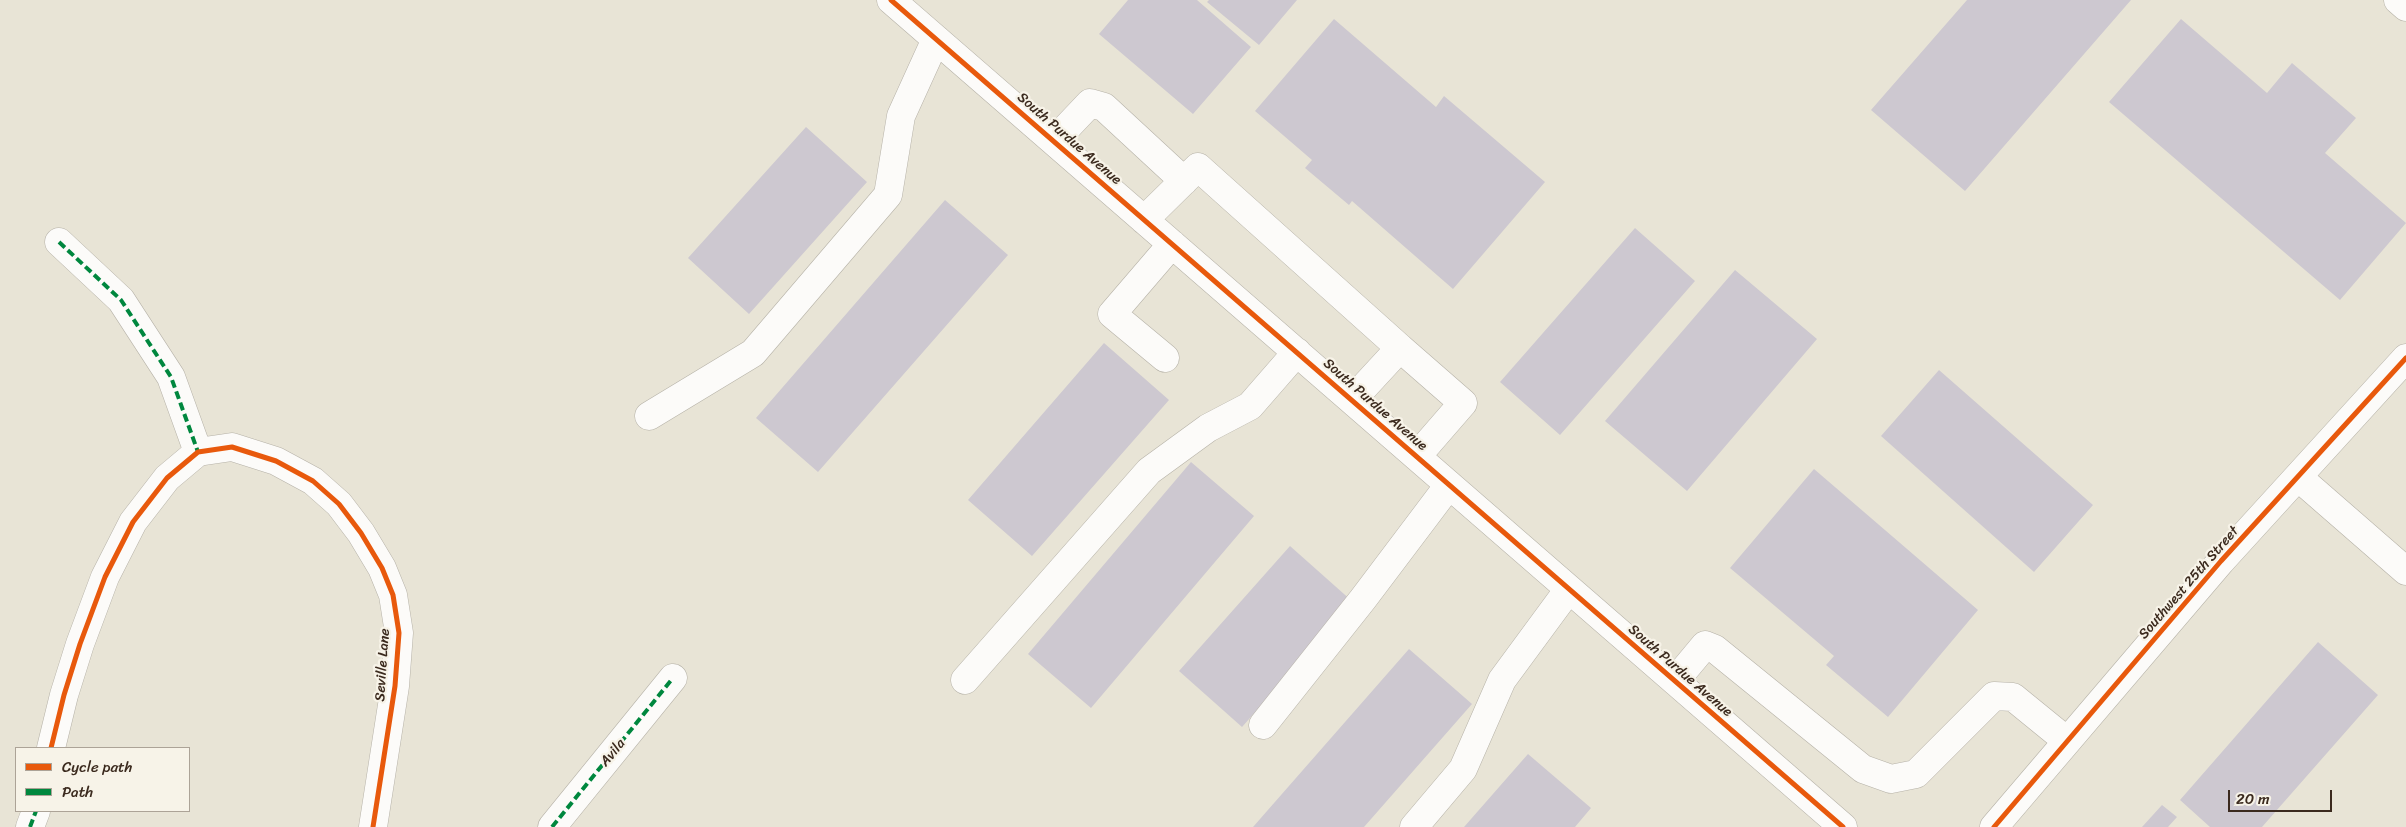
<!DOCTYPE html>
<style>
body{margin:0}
#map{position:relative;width:2406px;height:827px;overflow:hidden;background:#e8e4d6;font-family:Sriracha,sans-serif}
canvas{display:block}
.legend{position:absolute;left:15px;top:747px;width:175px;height:65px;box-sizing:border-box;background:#f7f3e8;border:1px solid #aca397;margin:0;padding:6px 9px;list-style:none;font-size:15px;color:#3b2a1e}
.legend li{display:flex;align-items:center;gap:10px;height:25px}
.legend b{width:25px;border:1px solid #aca397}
.scale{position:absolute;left:2228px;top:790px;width:104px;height:22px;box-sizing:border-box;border:2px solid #3b2a1e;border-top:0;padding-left:6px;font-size:15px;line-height:18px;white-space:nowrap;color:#3b2a1e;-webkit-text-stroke:4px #f7f3e8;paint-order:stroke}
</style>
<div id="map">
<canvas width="2406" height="827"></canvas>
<ul class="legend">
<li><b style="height:6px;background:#e8590c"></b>Cycle path</li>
<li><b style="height:6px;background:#00873e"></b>Path</li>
</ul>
<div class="scale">20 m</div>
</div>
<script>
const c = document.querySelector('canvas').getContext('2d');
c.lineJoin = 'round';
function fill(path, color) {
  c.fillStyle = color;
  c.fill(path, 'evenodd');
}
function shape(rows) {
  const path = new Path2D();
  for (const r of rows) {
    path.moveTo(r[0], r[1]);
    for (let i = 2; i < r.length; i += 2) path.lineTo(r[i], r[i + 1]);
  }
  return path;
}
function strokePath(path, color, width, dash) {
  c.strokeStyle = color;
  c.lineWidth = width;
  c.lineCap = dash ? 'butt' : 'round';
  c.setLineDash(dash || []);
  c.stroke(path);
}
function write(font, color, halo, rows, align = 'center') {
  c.font = font + ' Sriracha,sans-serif';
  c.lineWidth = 4.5;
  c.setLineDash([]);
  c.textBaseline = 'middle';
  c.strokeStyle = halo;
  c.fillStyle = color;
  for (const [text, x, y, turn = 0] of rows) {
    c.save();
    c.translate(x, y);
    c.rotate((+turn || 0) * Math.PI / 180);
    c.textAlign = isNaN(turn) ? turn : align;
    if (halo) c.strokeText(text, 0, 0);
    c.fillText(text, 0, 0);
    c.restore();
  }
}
const building = shape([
 [1128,0,1197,0,1251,47,1193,114,1099,34],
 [1209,0,1297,0,1259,45,1207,2],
 [1967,0,2131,0,1965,191,1871,110],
 [1334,19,1436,107,1444,96,1545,182,1453,289,1352,201,1349,205,1305,168,1312,160,1255,111],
 [2181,19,2267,93,2292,63,2356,118,2325,153,2406,223,2340,300,2109,102],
 [806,127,867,182,749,314,688,258],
 [945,200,1008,255,818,472,756,418],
 [1635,228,1695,281,1560,435,1500,382],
 [1735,270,1817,339,1687,491,1605,421],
 [1104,343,1169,400,1032,556,968,500],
 [1939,370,2093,505,2034,572,1881,436],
 [1191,462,1254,516,1091,708,1028,654],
 [1814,469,1978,610,1888,717,1826,665,1834,656,1730,568],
 [1290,546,1353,602,1242,727,1179,671],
 [2318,642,2378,695,2262,827,2210,827,2180,800],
 [1409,649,1472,704,1364,827,1253,827],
 [1528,754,1591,808,1575,827,1464,827],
 [2162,805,2177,817,2168,827,2142,827]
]);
const minor = shape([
 [891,0,1843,827],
 [2398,0,2406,7],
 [1054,141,1090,103,1104,107,1184,181],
 [1144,220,1198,167,1400,348,1352,400],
 [59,242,121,300,171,377,198,452],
 [1400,348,1463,403,1417,456],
 [1165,358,1112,314,1172,244],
 [649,416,753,353,888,195,901,116,936,39],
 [2298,477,2406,571],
 [965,680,1149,471,1208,428,1250,406,1297,352],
 [1675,681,1705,645,1715,649,1863,769,1891,779,1916,774,1994,696,2013,697,2067,741],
 [1263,725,1363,599,1449,485],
 [51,748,64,695,80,644,105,577,133,522,167,478,198,452,232,447,276,461,313,481,339,504,361,533,382,568,393,595,399,633,395,686,373,827],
 [30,827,36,811],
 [552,827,673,678],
 [1414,827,1463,769,1502,680,1569,589],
 [1994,827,2221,561,2406,358]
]);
const quiet = shape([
 [59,242,121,300,171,377,198,452],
 [30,827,36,811],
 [552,827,673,678]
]);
const cycleway = shape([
 [891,0,1843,827],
 [51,748,64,695,80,644,105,577,133,522,167,478,198,452,232,447,276,461,313,481,339,504,361,533,382,568,393,595,399,633,395,686,373,827],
 [1994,827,2221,561,2406,358]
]);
const streetNames = [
 ["South Purdue Avenue",1069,139,41],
 ["South Purdue Avenue",1375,405,41],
 ["Southwest 25th Street",2189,583,-49],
 ["Seville Lane",383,665,-86],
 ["South Purdue Avenue",1680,671,41],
 ["Avila",613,753,-51]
];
fill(building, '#cdc8d0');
strokePath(minor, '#b5b1a7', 29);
strokePath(minor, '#fcfbf9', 28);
strokePath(quiet, '#00873e', 4, [8, 4]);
strokePath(cycleway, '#e8590c', 5);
write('14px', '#3b2a1e', '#f7f3e8', streetNames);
</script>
